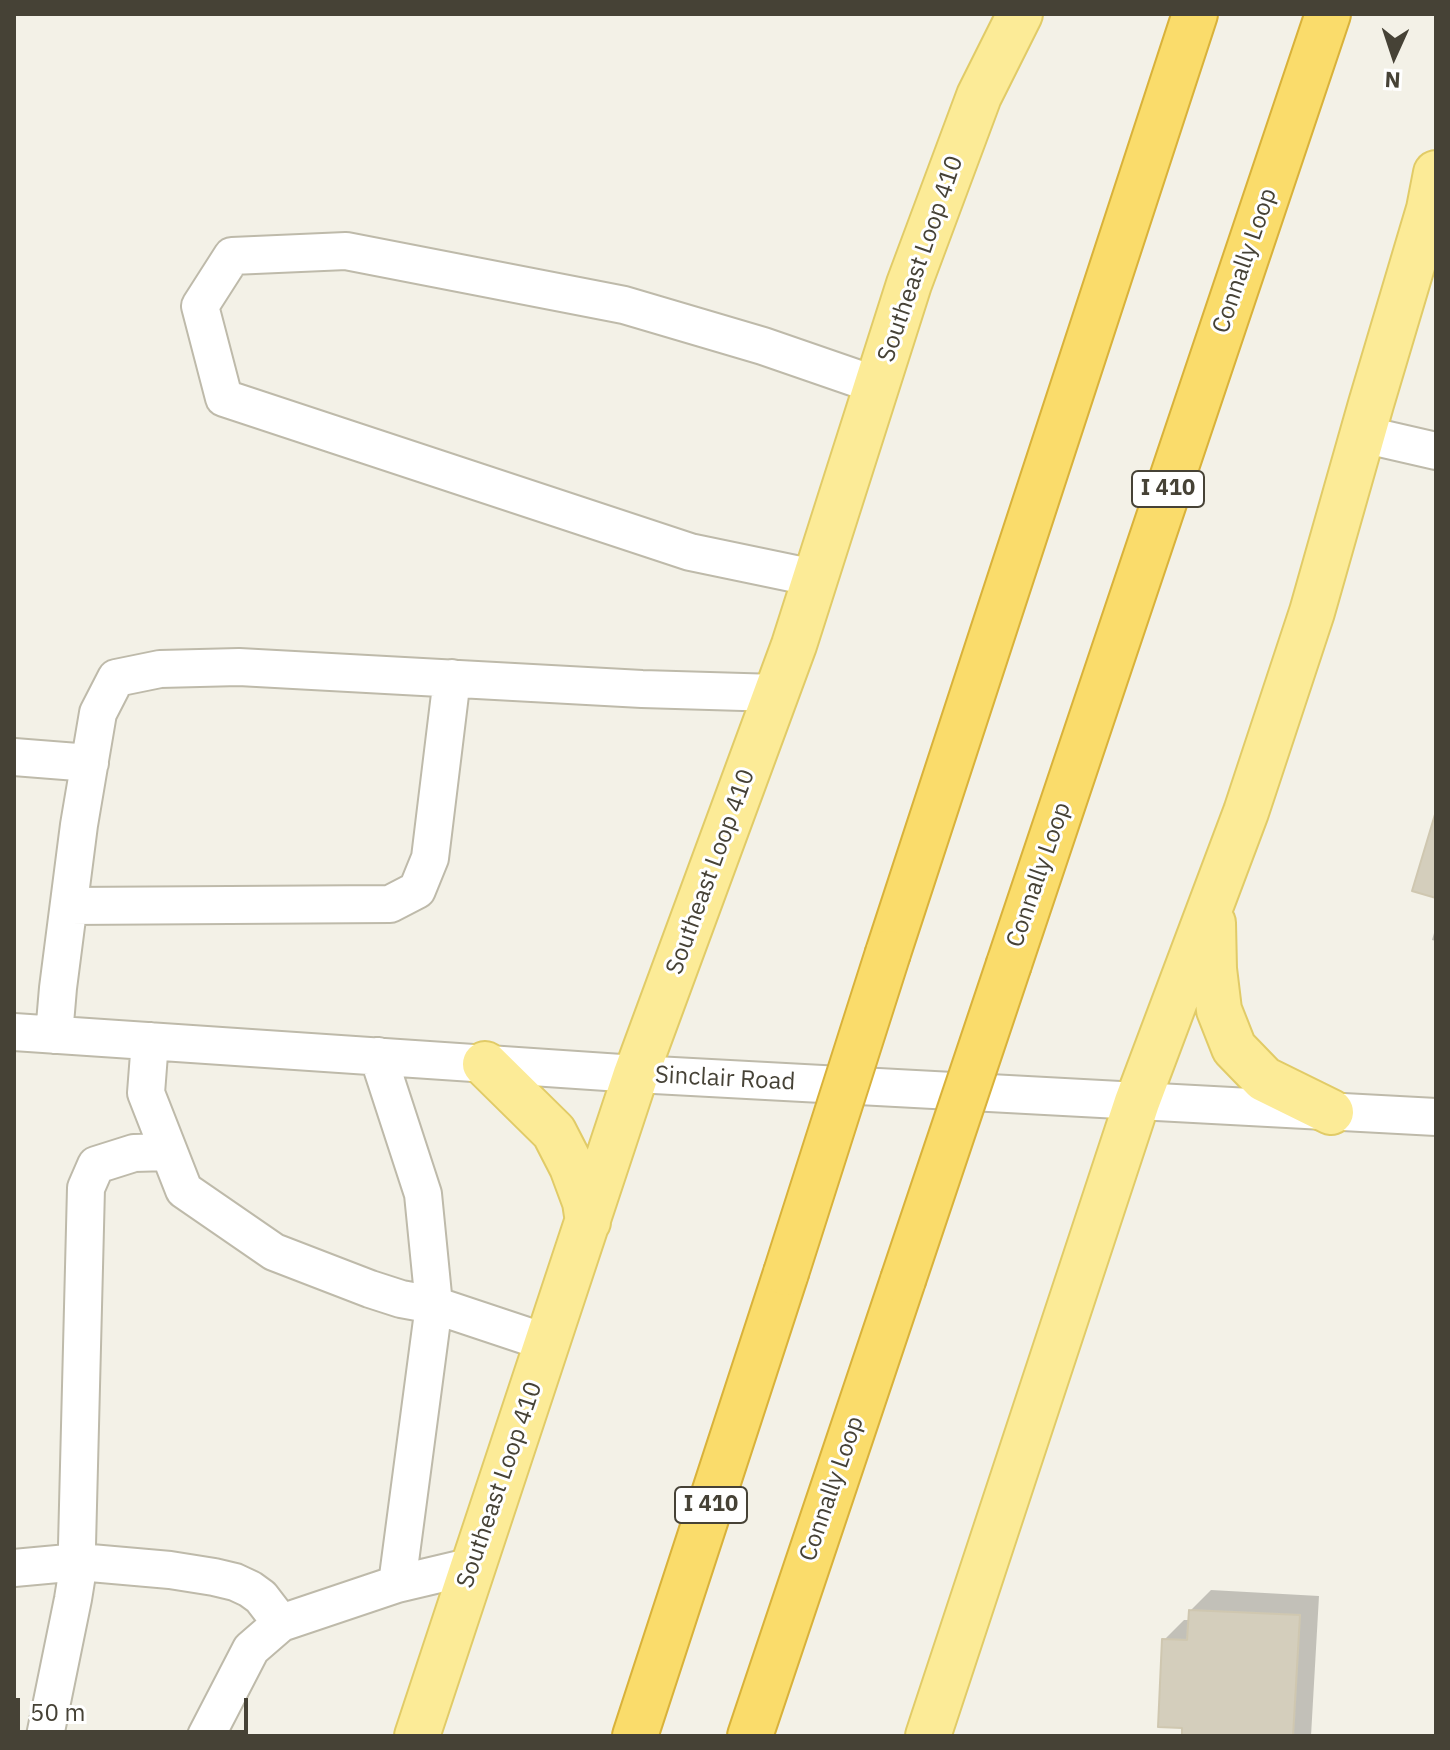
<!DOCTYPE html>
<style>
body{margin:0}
#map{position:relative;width:1450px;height:1750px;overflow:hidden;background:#f3f1e7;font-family:"IBM Plex Sans",sans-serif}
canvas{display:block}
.frame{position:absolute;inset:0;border:16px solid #464236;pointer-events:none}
.north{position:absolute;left:1354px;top:16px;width:80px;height:80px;-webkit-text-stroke:6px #fff;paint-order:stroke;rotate:183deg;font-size:22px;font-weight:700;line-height:32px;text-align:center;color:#464236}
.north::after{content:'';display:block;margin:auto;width:28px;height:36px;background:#464236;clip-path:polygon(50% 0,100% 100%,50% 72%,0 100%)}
.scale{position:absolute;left:16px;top:1698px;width:232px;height:36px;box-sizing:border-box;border:4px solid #464236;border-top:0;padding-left:10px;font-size:24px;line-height:28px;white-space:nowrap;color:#464236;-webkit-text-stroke:6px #fff;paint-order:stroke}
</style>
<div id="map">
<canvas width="1450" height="1750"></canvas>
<div class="frame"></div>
<div class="north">N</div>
<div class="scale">50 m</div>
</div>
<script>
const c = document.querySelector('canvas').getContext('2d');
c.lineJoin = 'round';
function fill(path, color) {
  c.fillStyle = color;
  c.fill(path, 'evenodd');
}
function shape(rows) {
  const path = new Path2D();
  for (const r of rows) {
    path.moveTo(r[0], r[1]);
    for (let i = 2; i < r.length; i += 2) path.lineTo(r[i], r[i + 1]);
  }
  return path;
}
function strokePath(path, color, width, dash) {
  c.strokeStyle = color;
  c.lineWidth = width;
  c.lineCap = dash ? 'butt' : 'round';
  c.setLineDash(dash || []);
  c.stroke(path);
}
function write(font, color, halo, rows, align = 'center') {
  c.font = font + ' "IBM Plex Sans",sans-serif';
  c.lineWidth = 6;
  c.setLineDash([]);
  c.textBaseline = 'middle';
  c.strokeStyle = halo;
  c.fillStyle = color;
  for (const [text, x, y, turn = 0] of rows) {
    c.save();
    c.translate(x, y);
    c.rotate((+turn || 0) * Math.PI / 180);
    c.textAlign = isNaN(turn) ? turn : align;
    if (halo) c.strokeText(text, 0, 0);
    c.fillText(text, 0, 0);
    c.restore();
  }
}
const shadow = shape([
 [1436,926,1436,941,1432,940],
 [1211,1590,1319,1596,1311,1736,1184,1736,1164,1640,1184,1620,1190,1620,1191,1610]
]);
const building = shape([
 [1436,811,1436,898,1412,891,1436,811],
 [1189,1610,1300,1615,1293,1736,1182,1736,1182,1728,1158,1727,1162,1639,1187,1640,1189,1610]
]);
const minor = shape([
 [1362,434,1436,451],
 [815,578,690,552,224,398,200,306,232,256,346,251,624,305,763,346,876,385],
 [14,757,90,763],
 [69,906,390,904,417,890,430,858,452,678],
 [14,1032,636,1074,1436,1117],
 [54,1035,58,988,79,825,98,713,116,678,160,669,239,667,642,689,777,693],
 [150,1041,146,1093,184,1190,274,1252,370,1289,401,1299,434,1305,423,1194,378,1056],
 [14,1568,79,1562,170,1570,214,1577,235,1582,250,1589,261,1597,281,1623],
 [397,1584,434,1305,548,1343],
 [45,1736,73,1599,79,1562,77,1545,86,1188,96,1165,134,1153,169,1152],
 [206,1736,251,1649,281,1623,397,1584,473,1566]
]);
const major = shape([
 [1213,923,1214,969,1219,1010,1234,1048,1264,1079,1331,1112],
 [485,1064,554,1132,572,1167,585,1202,588,1222],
 [417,1736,636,1074,794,645,909,284,979,96,1020,14],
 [928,1736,1137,1102,1246,812,1312,612,1371,404,1429,209,1436,173]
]);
const highway = shape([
 [888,953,1195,14],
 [1009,964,1328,14],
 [635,1736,786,1273],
 [750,1736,903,1280]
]);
const highwayBridge = shape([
 [786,1273,888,953],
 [903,1280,1009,964]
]);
const shields = [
 [1168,489,72],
 [711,1505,72]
];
const shieldNames = [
 ["I 410",1168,489],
 ["I 410",711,1505]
];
const streetNames = [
 ["Southeast Loop 410",921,259,-71],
 ["Connally Loop",1245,261,-71],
 ["Southeast Loop 410",711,872,-70],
 ["Connally Loop",1039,875,-71],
 ["Sinclair Road",725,1079,3],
 ["Southeast Loop 410",500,1485,-71],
 ["Connally Loop",832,1489,-71]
];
fill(shadow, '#0003');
fill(building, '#d4cebc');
strokePath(building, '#cfc7b0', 2);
strokePath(minor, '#bebaaa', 40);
strokePath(major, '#e1cb67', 48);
strokePath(highway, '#d9b23a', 48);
strokePath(minor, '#fff', 36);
strokePath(major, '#fceb97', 44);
strokePath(highway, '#fadc6b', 44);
strokePath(highwayBridge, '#d9b23a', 48, []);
strokePath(highwayBridge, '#fadc6b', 44);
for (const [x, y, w] of shields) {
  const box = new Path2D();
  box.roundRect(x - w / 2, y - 18, w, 36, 6);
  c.fillStyle = '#fff';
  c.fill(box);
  strokePath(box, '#464236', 2);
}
write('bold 22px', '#464236', null, shieldNames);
write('24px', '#464236', '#fff', streetNames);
</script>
